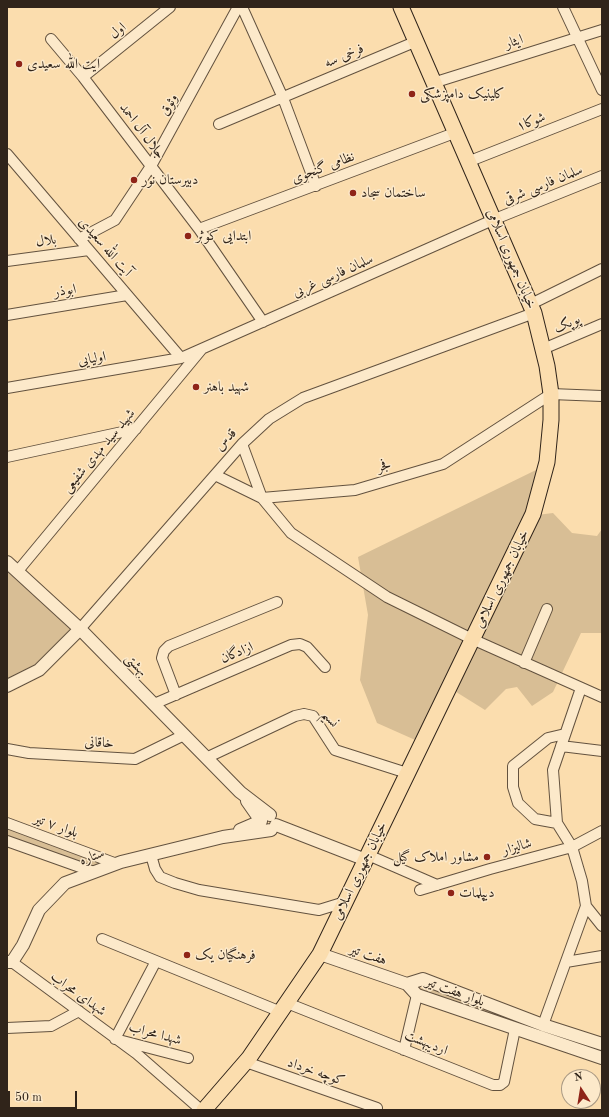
<!DOCTYPE html>
<meta charset="utf-8">
<style>
body{margin:0}
#map{position:relative;width:609px;height:1117px;overflow:hidden;background:#fbddae;font-family:"Old Standard TT",serif}
canvas{display:block}
.frame{position:absolute;inset:0;border:8px solid #30241a;pointer-events:none}
.north{position:absolute;left:561px;top:1069px;width:40px;height:40px;box-sizing:border-box;background:#fce9ca;border:1px solid #aa9a84;border-radius:50%;rotate:348deg;font-size:11px;font-weight:700;line-height:16px;text-align:center;color:#30241a}
.north::after{content:'';display:block;margin:auto;width:14px;height:18px;background:#8f2418;clip-path:polygon(50% 0,100% 100%,50% 72%,0 100%)}
.scale{position:absolute;left:8px;top:1091px;width:69px;height:18px;box-sizing:border-box;border:2px solid #30241a;border-top:0;padding-left:5px;font-size:12px;line-height:14px;white-space:nowrap;color:#30241a;-webkit-text-stroke:3px #fce9ca;paint-order:stroke}
</style>
<div id="map">
<canvas width="609" height="1117"></canvas>
<div class="frame"></div>
<div class="north">N</div>
<div class="scale">50 m</div>
</div>
<script>
const c = document.querySelector('canvas').getContext('2d');
c.lineJoin = 'round';
function fill(path, color) {
  c.fillStyle = color;
  c.fill(path, 'evenodd');
}
function shape(rows) {
  const path = new Path2D();
  for (const r of rows) {
    path.moveTo(r[0], r[1]);
    for (let i = 2; i < r.length; i += 2) path.lineTo(r[i], r[i + 1]);
  }
  return path;
}
function strokePath(path, color, width, dash) {
  c.strokeStyle = color;
  c.lineWidth = width;
  c.lineCap = dash ? 'butt' : 'round';
  c.setLineDash(dash || []);
  c.stroke(path);
}
function write(font, color, halo, rows, align = 'center') {
  c.font = font + ' "Old Standard TT",Amiri,serif';
  c.lineWidth = 3;
  c.setLineDash([]);
  c.textBaseline = 'middle';
  c.strokeStyle = halo;
  c.fillStyle = color;
  for (const [text, x, y, turn = 0] of rows) {
    c.save();
    c.translate(x, y);
    c.rotate((+turn || 0) * Math.PI / 180);
    c.textAlign = isNaN(turn) ? turn : align;
    if (halo) c.strokeText(text, 0, 0);
    c.fillText(text, 0, 0);
    c.restore();
  }
}
const green = shape([
 [546,463,532,514,422,743,377,723,360,680,368,615,358,557,536,470],
 [553,513,572,533,597,536,602,529,602,633,581,633,553,692,532,706,517,687,506,689,485,710,453,690,537,515],
 [7,562,80,629,39,670,7,686],
 [7,824,117,864,98,871,7,838],
 [428,985,602,1045,602,1058,410,993]
]);
const minor = shape([
 [242,7,283,98,316,186],
 [563,7,602,90],
 [51,39,83,77,199,229,263,322],
 [83,77,170,7],
 [436,82,602,30],
 [219,124,417,41],
 [7,154,181,358],
 [470,161,602,109],
 [199,229,457,132],
 [79,239,115,220,151,166,238,7],
 [7,261,89,250],
 [531,304,602,269],
 [7,315,127,295],
 [543,349,602,324],
 [7,388,181,358,495,219,602,176],
 [242,444,262,498],
 [7,457,136,429],
 [215,475,262,498,291,533,387,597,472,639,602,697],
 [262,498,355,490,443,464,551,394,602,396],
 [17,572,201,350],
 [80,629,242,444,269,419,303,398,534,313],
 [524,663,547,609],
 [581,688,553,770,557,823,572,847,582,881,586,906,602,926],
 [176,695,162,658,164,651,169,646,277,602],
 [154,704,291,645,300,644,307,647,325,667],
 [561,746,602,751],
 [7,749,29,753,135,759,184,735],
 [206,758,295,716,304,714,313,716,335,750,407,773],
 [7,823,117,864],
 [557,823,535,819,518,803,513,787,513,766,548,738,565,734],
 [7,841,94,872],
 [151,855,155,869,160,877,175,883,199,890,319,910,345,902],
 [368,855,437,885],
 [420,890,490,869,572,847,602,831],
 [102,939,281,1012],
 [156,961,115,1039,188,1058],
 [12,962,137,1054,201,1110],
 [566,962,602,956],
 [287,1003,493,1085,500,1085,504,1082,515,1029],
 [543,1025,586,906],
 [7,1028,51,1026,79,1011],
 [404,1050,417,995],
 [246,1062,377,1108]
]);
const tertiary = shape([
 [7,562,80,629,240,792,270,815],
 [7,686,39,670,80,629],
 [276,825,366,860],
 [240,830,261,821,247,801],
 [320,954,407,984,417,995,602,1058],
 [7,962,12,962,23,945,39,910,65,883,121,862,223,837,271,830],
 [407,984,423,979,543,1025,602,1044]
]);
const primary = shape([
 [204,1110,249,1058,320,954,533,514,547,462,551,420,551,394,547,366,534,313,401,7]
]);
const markers = [
 [19,64,4,"#8f2418"],
 [412,94,4,"#8f2418"],
 [134,180,4,"#8f2418"],
 [353,193,4,"#8f2418"],
 [188,236,4,"#8f2418"],
 [196,387,4,"#8f2418"],
 [487,857,4,"#8f2418"],
 [451,893,4,"#8f2418"],
 [187,955,4,"#8f2418"]
];
const streetNames = [
 ["اول",118,31,-39],
 ["ایثار",514,42,-18],
 ["فرخی سه",344,56,-23],
 ["وثوق",169,105,-62],
 ["شوکا۱",531,122,-21],
 ["جلال آل احمد",142,131,53],
 ["نظامی گنجوی",323,168,-21],
 ["سلمان فارسی شرقی",543,185,-22],
 ["بلال",46,241,-7],
 ["آیت الله سعیدی",105,247,49],
 ["خیابان جمهوری اسلامی",511,259,67],
 ["سلمان فارسی غربی",333,276,-24],
 ["ابوذر",65,291,-10],
 ["پوپک",567,324,-23],
 ["اولیایی",92,359,-10],
 ["قدس",226,440,-47],
 ["شهید سید مهدی شفیعی",99,451,-50],
 ["فجر",384,466,-16],
 ["خیابان جمهوری اسلامی",502,579,-64],
 ["ازادگان",237,653,-23],
 ["بهشتی",136,665,46],
 ["نسیم",330,719,52],
 ["خاقانی",99,743,3],
 ["بلوار ۷ تیر",56,826,20],
 ["شالیزار",517,847,-15],
 ["ستاره",92,857,-20],
 ["خیابان جمهوری اسلامی",360,871,-64],
 ["هفت تیر",368,955,19],
 ["بلوار هفت تیر",455,992,20],
 ["شهدای محراب",78,994,36],
 ["شهدا محراب",155,1034,15],
 ["اردیبهشت",426,1043,22],
 ["کوچه خرداد",316,1072,19]
];
const poiNames = [
 ["ایت الله سعیدی",27,64],
 ["کلینیک دامپزشکی",420,94],
 ["دبیرستان نور",142,180],
 ["ساختمان سجاد",361,193],
 ["ابتدایی کوثر",196,236],
 ["شهید باهنر",204,387],
 ["مشاور املاک گیل",479,857,"right"],
 ["دیپلمات",459,893],
 ["فرهنگیان یک",195,955]
];
fill(green, '#d8be95');
strokePath(minor, '#63523f', 12);
strokePath(tertiary, '#63523f', 14);
strokePath(primary, '#30241a', 17);
strokePath(minor, '#fce9ca', 10);
strokePath(tertiary, '#fce9ca', 12);
strokePath(primary, '#fbddae', 15);
for (const [x, y, r, color] of markers) {
  const dot = new Path2D();
  dot.arc(x, y, r, 0, 2 * Math.PI);
  c.fillStyle = color;
  c.fill(dot);
  strokePath(dot, '#fce9ca', 1.5);
}
write('14px', '#30241a', '#fce9ca', streetNames);
write('14px', '#30241a', '#fce9ca', poiNames, 'left');
</script>
